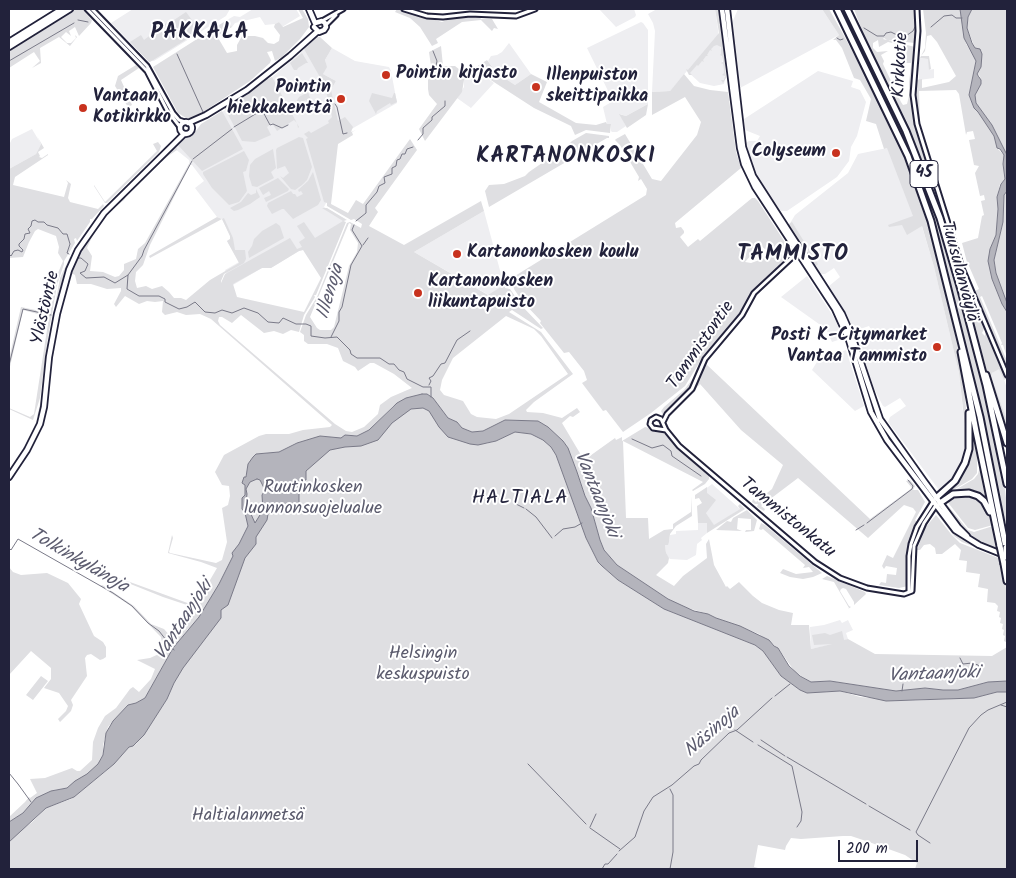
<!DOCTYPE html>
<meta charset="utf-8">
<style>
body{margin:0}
#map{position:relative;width:1016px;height:878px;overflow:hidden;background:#fff;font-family:Kalam,sans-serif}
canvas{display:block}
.frame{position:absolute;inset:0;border:10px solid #22223b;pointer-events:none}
.scale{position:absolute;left:838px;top:840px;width:80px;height:22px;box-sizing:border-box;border:2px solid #22223b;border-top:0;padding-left:6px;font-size:15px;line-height:18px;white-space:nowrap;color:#22223b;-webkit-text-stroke:4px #fff;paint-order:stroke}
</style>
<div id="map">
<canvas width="1016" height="878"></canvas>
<div class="frame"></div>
<div class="scale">200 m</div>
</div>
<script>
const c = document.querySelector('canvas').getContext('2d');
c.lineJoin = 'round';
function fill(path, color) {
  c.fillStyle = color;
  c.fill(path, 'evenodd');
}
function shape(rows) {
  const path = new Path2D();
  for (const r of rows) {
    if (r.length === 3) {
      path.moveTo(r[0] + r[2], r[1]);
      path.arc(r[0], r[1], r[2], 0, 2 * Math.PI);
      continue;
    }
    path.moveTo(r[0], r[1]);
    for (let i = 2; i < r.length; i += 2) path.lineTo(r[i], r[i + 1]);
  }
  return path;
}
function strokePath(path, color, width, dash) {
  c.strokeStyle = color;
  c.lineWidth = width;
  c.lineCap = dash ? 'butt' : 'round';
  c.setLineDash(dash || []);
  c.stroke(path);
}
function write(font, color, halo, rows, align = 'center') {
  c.font = font + ' Kalam,sans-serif';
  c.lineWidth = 4;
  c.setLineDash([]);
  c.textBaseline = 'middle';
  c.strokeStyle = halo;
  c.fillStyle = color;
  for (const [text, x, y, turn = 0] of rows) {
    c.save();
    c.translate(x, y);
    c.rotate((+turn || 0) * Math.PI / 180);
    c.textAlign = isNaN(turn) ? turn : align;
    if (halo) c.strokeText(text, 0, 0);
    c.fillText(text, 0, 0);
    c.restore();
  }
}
const built = shape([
 [133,9,230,9,226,16,154,61,149,61,111,23],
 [253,9,296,9,300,16,282,27,279,22,275,24,265,25,260,17,235,23,232,27,227,20,234,16,240,17],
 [599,9,634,9,636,15,635,17,616,27],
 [657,9,715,9,725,79,724,84,714,86,700,83,687,71,670,91,652,92,655,31,653,23,648,14],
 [738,9,822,9,839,35,740,88,732,23],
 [641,22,643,23,648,30,648,104,626,116,620,114,626,126,617,132,612,132,611,131,611,124,607,124,603,107,613,101,587,48],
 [509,43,531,74,515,85,497,73,488,61,491,56,497,55,502,52],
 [306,48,331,90,336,81,323,74,326,65,325,60,332,48,355,61,389,67,391,71,397,103,341,135,308,138,326,203,324,207,345,219,344,223,303,250,299,251,271,268,262,268,233,285,225,270,239,262,227,241,230,239,230,236,222,219,217,217,195,188,204,181,192,165,190,165,189,160,174,148,181,142,188,140,203,125,270,79],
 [919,58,929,59,929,70,934,69,934,78,919,80],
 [818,71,853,81,851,87,860,90,866,102,857,136,851,147,849,161,837,177,787,211,781,211,762,186,753,167,746,143,749,141,757,141,760,136,745,130,744,119],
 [473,73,483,75,494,83,471,108,457,98,464,87,464,80],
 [32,129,41,144,36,154,9,169,9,145,12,139],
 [892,147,920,220,934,267,959,373,966,441,960,466,950,482,939,490,888,422,890,417,906,406,900,398,885,407,883,406,871,383,858,343,874,335,869,326,854,331,846,315,829,286,840,277,834,268,825,274,820,274,789,225,795,215,848,173,858,154],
 [484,211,505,289,492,297,414,252],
 [807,276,835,319,842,335,841,339,832,342,826,329,781,297],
 [846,350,864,406,855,411,812,370,820,357,824,358],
 [1000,366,1007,389,1007,424,996,395,990,375],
 [712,484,740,509,714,526,706,513,704,490],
 [698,523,707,523,707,533,701,538,702,540,697,544,696,555,687,560,670,559,666,555,665,545,669,542,670,535,676,534,676,531,698,530],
 [840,620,842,623,848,620,853,630,846,633,848,639,835,644,811,649,810,627,824,625]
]);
const green = shape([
 [71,9,82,9,92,20,91,23,79,36,75,27,69,31,71,36,66,32,61,37,67,43,71,43,76,38,75,35,77,37,70,46,59,37,40,48,41,63,32,68,40,61,34,52,9,68,9,50],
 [298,9,302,9,308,19,309,27,300,39,282,57,275,61,272,51,267,52,271,60,270,63,250,81,203,112,193,118,186,118,178,113,153,67,227,20,232,27,217,36,227,53,237,51,237,45,242,36,255,36,263,38,268,43,274,44,279,41,280,35,274,27,275,24,279,22,283,27,303,18],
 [397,9,442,22,452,18,468,16,480,17,481,19,492,19,498,29,494,28,492,31,481,20,462,22,436,39,438,43,432,46,420,27,410,18,395,12],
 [715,9,718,9,723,35,726,78,723,83,721,80,724,80,725,76,722,75,724,73,723,64,721,63,723,62,722,56,720,55,721,54,721,47,717,45,714,46,711,49,712,51,710,50,707,55,708,56,706,56,703,60,704,62,702,61,698,66,697,65,690,73,692,75,689,75,686,69,688,70,719,33],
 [822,9,829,9,842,32,864,73,904,157,931,233,944,286,962,366,968,429,966,456,957,475,940,491,939,490,950,482,960,466,965,449,966,436,959,373,934,267,922,226,907,235,902,225,889,227,888,225,913,216,887,148,884,149,876,124,866,121,871,99,860,80,854,78,842,48,836,40,833,40,839,35],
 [839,9,844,9,896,114,908,141,910,153],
 [854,9,915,9,917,30,915,43,887,40,884,38,883,39,915,47,911,95,915,122,964,278,985,327,982,333,985,336,985,332,987,331,1006,379,1004,380,999,369,992,373,991,376,1007,421,1007,434,991,385,947,232,936,198,917,150,864,36],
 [878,40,879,47,888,42,907,46,906,63,911,63,911,66,909,82,909,96,907,104,903,105,901,102,883,64,884,61,881,55,888,51,877,52,873,48,873,43],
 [923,9,960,9,966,44,973,54,976,61,969,95,974,108,978,112,994,136,997,148,1004,155,1003,164,1005,179,1000,184,997,197,998,209,996,235,990,249,992,279,1002,304,1007,312,1007,357,1003,345,1001,345,1002,343,982,296,980,297,1007,361,1007,367,976,293,975,291,979,289,969,266,968,266,962,243,978,238,982,216,984,215,981,201,985,200,984,195,980,196,975,173,979,166,974,165,969,140,975,139,973,131,967,132,966,135,959,94,956,90,919,91,920,124,916,105,916,80,922,79,922,88,949,82,956,76,937,42,931,35,927,36,925,51,921,56,929,56,931,69,929,70,928,59,920,58,925,48,926,33],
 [972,9,1007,9,1007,155,992,125,976,103,975,95,981,84,980,76,977,74,980,69,975,48,967,28,968,17],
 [186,12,200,31,150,62,149,62,130,42,141,35,144,40,169,21,171,22],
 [315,37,320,37,332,48,325,60,327,67,323,74,336,81,331,90,338,121,345,117,353,127,351,132,356,130,352,132,353,135,338,144,331,204,348,213,356,200,363,204,410,139,417,150,375,208,378,212,369,226,404,245,481,201,484,211,414,252,488,295,504,285,505,288,510,289,522,306,543,328,541,329,512,310,509,312,541,332,573,374,534,402,526,410,527,412,543,413,562,418,577,408,580,412,573,417,570,416,562,423,581,455,587,458,615,438,616,440,622,437,622,441,645,427,662,431,675,445,709,475,709,479,705,484,693,491,692,490,703,482,623,441,626,518,648,518,649,539,664,530,673,529,673,524,691,512,691,496,692,516,676,526,670,534,669,542,668,545,665,545,666,553,669,558,668,563,656,575,674,586,683,576,707,558,706,544,709,539,714,565,726,587,727,586,730,589,739,582,753,596,762,603,779,610,793,613,791,625,809,625,811,649,832,644,814,645,812,635,825,633,830,635,842,631,844,640,848,639,875,654,992,656,1007,647,1006,642,1004,641,1005,636,1003,635,1004,630,1002,629,1003,624,1000,623,1001,618,999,617,1000,612,997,611,998,606,995,603,987,602,988,589,978,587,980,574,966,572,967,561,959,560,961,550,955,544,942,554,936,554,935,548,930,544,924,545,920,550,917,550,924,529,936,515,951,534,960,543,1001,559,1007,595,1007,681,988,682,958,690,943,690,925,688,896,691,831,681,811,682,795,672,778,648,759,634,716,618,708,614,681,606,668,599,617,565,604,550,600,540,591,508,585,496,577,472,568,448,563,441,548,427,538,421,505,420,483,431,472,432,462,428,457,422,448,418,433,398,427,394,422,394,406,398,393,406,369,430,357,436,354,435,342,439,324,436,296,443,279,452,256,454,248,464,245,485,246,489,250,482,257,479,260,480,265,490,262,495,263,510,258,522,233,556,219,585,199,617,193,626,188,629,166,660,145,698,136,703,128,705,113,721,108,727,103,745,103,755,98,764,87,774,67,788,55,790,36,798,23,813,9,822,9,817,25,802,29,797,30,798,37,793,30,779,45,778,72,768,77,771,80,771,92,760,93,742,98,728,105,716,116,708,130,689,133,687,139,692,151,679,155,669,137,660,150,658,161,653,163,650,161,637,157,633,131,606,100,586,102,585,104,586,134,606,151,624,164,629,171,637,194,609,193,607,163,597,108,575,108,574,193,605,198,604,205,590,210,585,210,580,217,568,201,562,168,553,172,535,173,538,169,552,170,553,216,563,222,560,227,542,222,508,228,505,230,496,229,486,222,485,215,472,224,455,259,436,266,434,289,434,303,430,330,427,332,425,211,319,200,314,186,315,177,312,165,315,162,312,163,301,155,302,147,301,139,304,125,296,116,307,114,304,121,291,121,288,107,289,91,284,77,284,75,275,73,274,70,275,74,264,100,219,125,197,128,191,176,145,177,150,168,156,129,192,124,200,106,214,96,228,87,248,92,256,90,271,103,272,115,277,119,276,124,270,124,264,136,259,138,249,145,243,190,162,189,167,150,245,143,265,136,272,135,281,137,288,146,286,152,289,162,286,169,292,174,298,181,298,186,300,210,280,239,263,227,241,230,239,230,236,222,219,150,258,149,256,217,217,222,219,224,218,233,238,235,250,245,250,246,259,244,263,224,274,221,281,221,283,225,274,290,238,297,249,302,247,299,242,305,238,297,226,304,222,315,238,343,221,322,208,327,208,347,220,343,221,346,222,316,295,314,295,315,297,304,315,299,332,291,330,283,334,274,331,264,333,241,315,232,323,222,317,219,317,218,321,220,325,335,424,346,431,352,432,364,427,378,414,380,405,391,397,412,388,394,374,374,363,370,363,358,371,355,367,343,361,338,348,327,344,308,344,304,341,304,335,300,332,306,315,317,297,347,223,350,222,361,228,362,224,354,219,351,220,327,206,327,203,324,202,306,139,308,138,304,134,309,131,311,133,329,123,328,121,332,117,325,86,304,49,307,44],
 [349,223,351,224,350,230,358,243,357,252,349,266,334,327,331,330,320,330,317,328,310,317],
 [303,250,321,278,304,312,237,297,233,284,262,268,271,268,299,251],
 [506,316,534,329,541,336,568,374,509,414,496,419,477,417,471,414,463,401,444,395,440,390,442,380,453,358],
 [441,46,443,66,455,66,465,74,487,60,497,73,515,85,531,74,547,82,539,102,576,123,596,125,606,122,607,124,611,124,610,133,586,130,575,135,571,126,534,108,483,75,473,73,464,80,462,92,425,141,419,129,437,104,429,95,428,89,428,80,432,73,429,52],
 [302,53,308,63,306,63,298,68,297,70,294,70,290,63],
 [136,65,139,68,121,80,132,105,128,107,115,86,118,76],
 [684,74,694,86,710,90,728,92,736,152,741,168,675,223,676,228,681,227,684,231,684,233,680,237,688,247,698,239,700,241,752,198,755,198,758,201,788,247,789,255,755,288,741,312,740,312,737,317,704,355,685,386,651,413,623,432,606,410,603,411,582,383,587,380,584,371,569,352,564,353,540,323,541,321,522,301,514,289,513,284,510,279,646,195,647,189,641,179,638,181,639,177,620,145,615,140,616,139,625,134,652,179,661,181,697,135,701,122,685,97,652,115,652,92,670,91],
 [760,245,765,249,770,250,770,253,767,254,765,258,751,263,745,262],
 [272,77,299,127,298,128,297,123,294,120,277,131,272,123,267,127,271,135,255,142,242,141,224,107,265,78,268,79],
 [308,92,313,106,320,103,324,108,322,110,319,106,313,110,306,100,303,102,306,108,305,109,297,113,296,102,299,97],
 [372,93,392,98,394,93,395,93,397,102,391,105,390,103,377,111,376,114,369,101],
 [648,104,646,115,627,128,619,114,626,116],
 [222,111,243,149,202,171,178,145,184,138,193,135,201,124],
 [586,133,609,136,609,138,607,138,489,207,485,191,489,185,504,184,525,176,529,172,568,145,572,141],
 [37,136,44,148,38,152,40,156,39,157,42,158,48,154,48,155,15,177,13,185,64,197,68,183,66,180,71,184,68,198,70,202,98,209,103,204,104,206,92,219,90,219,90,222,77,241,76,238,74,239,75,243,64,261,64,264,57,285,47,343,40,398,33,420,9,409,9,408,30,417,34,414,49,317,23,310,9,371,9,359,21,307,50,313,58,273,63,261,58,253,59,247,56,236,38,229,35,231,29,242,23,257,9,258,9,169,36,154,41,144],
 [299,137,303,138,312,167,307,180,302,185,295,190,291,189,280,176,283,178,289,173,285,166,277,169,276,150,277,148],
 [158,142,161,146,159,152,107,203,105,203,94,186,94,185,97,182,94,185,105,202,157,151,153,144],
 [273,149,276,168,271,172,274,178,257,187,252,186,249,176,250,165,255,159],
 [244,151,249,160,246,171,243,172,247,191,239,202,229,205,212,188,203,174,203,172],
 [915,161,918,165,940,225,950,257,989,409,1004,482,1007,506,1007,521,1005,522,955,305,936,234,914,165],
 [313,172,321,200,318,205,293,219,284,209,282,209,272,214,267,206,268,203,291,191,293,194,295,194,297,197,303,194,301,191,299,192,298,190,308,181],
 [278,178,289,189,288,191,266,202,264,198,271,195,269,191,263,195,259,188],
 [256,189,260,197,250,204,238,210,234,211,230,208,241,202,248,193,251,195,256,193],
 [1007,191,1007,303,996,273,994,260,1003,222,1004,195],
 [792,222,818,264,816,266,789,227,789,224],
 [276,223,280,226,284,238,249,258,248,252,252,246,254,239,262,231],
 [70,257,72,258,63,280,55,313,41,411,37,417,43,391,47,348,60,278],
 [711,353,705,363,870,519,912,488,906,481,910,480,915,486,913,490,918,490,925,502,915,520,918,523,909,547,908,586,899,588,879,585,881,582,886,583,887,574,896,575,897,568,886,566,884,569,882,566,887,555,893,558,916,512,913,508,904,505,868,538,798,478,761,506,765,509,764,511,757,507,758,504,755,504,752,502,753,499,756,502,772,489,783,465,741,430,700,384,687,398,686,397,697,380,700,380,703,371,702,368],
 [695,376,689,390,663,415,661,411,664,407,684,390],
 [420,401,444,420,485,444,496,441,515,432,531,434,543,440,551,447,556,455,586,537,598,562,602,566,618,580,664,609,755,645,763,651,781,676,800,690,807,693,840,691,860,697,905,701,974,698,997,692,1007,692,1007,869,915,869,917,863,905,855,869,842,851,836,843,836,801,839,791,838,786,846,785,850,758,845,754,867,762,869,9,869,9,842,19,831,31,823,46,808,71,799,106,771,129,747,136,744,150,725,167,699,174,683,219,605,227,587,226,587,232,569,269,502,266,500,268,498,270,502,314,452,352,443],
 [971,418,977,451,977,473,972,479,943,496,960,478,966,465],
 [980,466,990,506,972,493,944,498,950,493,974,479,978,474],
 [707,487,707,493,716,500,706,513,714,525,740,509,738,506,740,504,745,509,707,533,707,523,698,523,697,506,702,503,699,498,695,499,695,495],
 [955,495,970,495,979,499,989,514,993,525,975,530,968,528,946,500],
 [945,502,968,530,974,532,993,526,999,551,981,544,968,536,944,505],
 [747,510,757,520,754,531,745,532,746,530,751,530,751,519,738,518,737,529,742,531,716,530,727,521,731,522,733,518],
 [935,511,940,514,962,537,979,547,1000,555,1001,557,962,542,954,536],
 [761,523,765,525,822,573,813,577,803,579,790,577,780,573,783,569,796,574,813,572,809,567,803,568,805,565,763,529,761,530,759,529],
 [9,567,13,572,21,575,47,573,68,583,81,599,79,604,94,636,103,642,106,647,106,657,103,659,100,660,91,654,87,655,85,658,87,676,71,700,73,705,71,711,60,722,58,719,66,711,68,706,59,693,44,688,51,679,51,668,31,651,9,675],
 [827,576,865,592,866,594,854,605,854,602,846,589,843,588,841,589,840,591,849,606,851,607,848,609,849,608,834,582,822,579],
 [41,676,48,681,33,700,26,695]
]);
const water = shape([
 [960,9,972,9,968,17,967,28,972,43,975,48,980,49,982,54,981,67,977,74,981,80,981,84,975,95,976,103,992,125,1007,155,1007,191,1004,195,1003,222,994,260,996,273,1007,303,1007,312,1002,304,992,279,988,261,990,249,996,235,998,209,997,197,1001,184,1005,179,1003,164,1004,155,1000,149,997,148,994,136,978,112,974,108,969,95,976,61,964,38,960,9],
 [422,394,427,394,433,398,448,418,457,422,462,428,472,432,483,431,505,420,538,421,548,427,563,441,568,448,577,472,585,496,591,508,600,540,604,550,617,565,668,599,694,611,708,614,716,618,740,626,769,640,774,646,778,648,789,666,800,676,811,682,830,681,896,691,925,688,943,690,958,690,988,682,1007,681,1007,692,997,692,974,698,886,701,840,691,807,693,800,690,781,676,763,651,755,645,664,609,618,580,602,566,598,562,586,538,556,455,551,447,543,440,531,434,515,432,496,441,478,445,470,444,448,437,439,427,429,411,423,408,411,409,392,423,378,440,361,446,345,447,330,450,306,471,306,480,300,480,299,482,299,502,297,504,283,510,281,513,276,511,271,512,268,514,267,520,256,537,256,544,245,558,228,605,221,610,221,618,183,668,174,683,167,699,144,735,133,746,129,747,114,764,74,797,46,808,9,842,9,822,23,813,36,798,51,791,67,788,75,781,87,774,98,764,103,755,106,733,113,721,128,705,136,703,145,698,173,648,199,617,219,584,233,556,232,553,239,544,248,526,245,513,242,509,242,498,245,495,245,485,242,483,244,477,246,477,248,464,253,457,256,454,279,452,297,443,320,436,341,438,345,435,357,436,369,430,397,403,406,398,422,394],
 [257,479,260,480,265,490,262,495,263,510,255,523,246,503,247,494,246,489,250,482,257,479]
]);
const stream = shape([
 [78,20,88,22],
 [931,27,944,16,952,15,956,18,962,18],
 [864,28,877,36,884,36,886,33,891,32,903,38,913,31,915,27],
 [837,38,840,40,843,39],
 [433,51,437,61,435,70,439,74,437,78],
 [177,54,203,112],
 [9,61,74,23],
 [335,104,337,107,343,134,347,133],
 [234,127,262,110,270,125,273,124,282,128,288,125],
 [418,140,423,134,423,128,432,120,432,117,445,106,445,101],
 [193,159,232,129],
 [356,221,366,213,366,205,377,192,379,186,385,183,384,177,392,174,392,168,396,166,397,160,400,159,402,154,405,154,407,149,413,147],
 [363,245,368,238],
 [9,254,11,256,14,251,18,250,22,252,23,250,19,246,19,244,24,239,25,234,30,233,28,229,31,226,32,221,35,220,38,222,44,222,47,225,58,228,63,234,67,234,70,244,67,253,69,254],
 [77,258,81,258,88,264,85,271,80,273,86,278,104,277,115,283,128,275,127,289,139,296,159,296,165,299,165,302,179,309,187,307,195,302,205,312,215,313,222,310,232,313,244,308,258,313,268,322,279,323,283,318,296,324,306,324,311,326,311,336,325,338,337,337,350,350,351,354,357,358,380,358,389,364,394,364,399,370,404,372,407,379,423,387,431,387,431,397],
 [128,275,142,256,144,250,192,161],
 [331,337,339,321,339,312,342,307,351,265,362,246,352,230,354,225],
 [9,365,23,309,51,315],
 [429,385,431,381,429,378,433,376,441,364,445,363,457,340,470,331],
 [632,439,652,448,663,445,671,451,672,456,701,476],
 [516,504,524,508],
 [526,509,536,517,552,538],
 [867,523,912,489,913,486,908,480],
 [856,530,864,525],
 [555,536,563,529,575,527,582,523],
 [9,548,11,550,18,539,113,593,132,606,148,623,159,631,174,650],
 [960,658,963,664,972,663,978,665,980,668],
 [902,691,903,684],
 [775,696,790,684],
 [1001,705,1007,707],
 [735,730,753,742],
 [761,740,785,756],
 [758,745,792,766,802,812,801,821,797,827],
 [787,757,866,804],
 [528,764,586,824],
 [9,773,18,784,31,802],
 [670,789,673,795,673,852,670,869],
 [869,806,910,830],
 [590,827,596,814],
 [590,828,620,849],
 [930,843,918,835,916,832,969,728,981,715,988,710,1007,702],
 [619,851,635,837,644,811,653,797,672,785,694,766,699,764,701,760,729,733,737,730,772,698],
 [602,869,605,864,608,864,617,854]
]);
const minor = shape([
 [87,9,147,71,167,110,180,127],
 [92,9,147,66,173,113,179,120,185,122],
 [404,9,427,16,443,17,470,14,516,16,535,9],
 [917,9,918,31,913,95,917,124,962,268,1007,375],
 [322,21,343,9],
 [326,25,336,15],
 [663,422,667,414,692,389,705,359,742,315,754,293,799,251],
 [666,430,653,428,650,424,651,420,656,417,661,419,666,430,679,446,815,562,840,578,867,588,904,594,912,591,914,546,924,523,936,505],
 [909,592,909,556,911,544,917,527,933,502]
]);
const major = shape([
 [309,9,315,23],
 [722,9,740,148,744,164,755,187,835,309,849,340,871,412,887,440,955,530,979,545,1004,555],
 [727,9,743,147,753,176,842,314,853,339,880,419,924,481,958,527,967,536],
 [314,27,319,32,324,30,326,27,325,23,322,21,315,23],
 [9,42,62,9],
 [9,47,70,9],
 [186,128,6],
 [188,123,206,115,247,90,290,56,318,31],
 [9,477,27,450,40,424,44,407,49,357,57,314,69,270,78,250,104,213,184,134]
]);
const highway = shape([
 [837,9,908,156,931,221,980,417,1006,548],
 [847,9,906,131,940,218,961,290,986,385,1007,484],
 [961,352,976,431,1000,546],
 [986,375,1007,443],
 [936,498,955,481,965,463,969,449,969,413],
 [940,503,953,494,969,493,978,496,984,501,990,512],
 [1004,564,1007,581]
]);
const highwayBridge = shape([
 [1000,546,1004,564],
 [1006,548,1007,557]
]);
const markers = [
 [386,75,5,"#c8321e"],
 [536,87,5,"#c8321e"],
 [341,99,5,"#c8321e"],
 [83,108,5,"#c8321e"],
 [836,153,5,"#c8321e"],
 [457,254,5,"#c8321e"],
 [418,293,5,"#c8321e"],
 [937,347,5,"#c8321e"]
];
const shields = [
 [924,174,28]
];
const shieldNames = [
 ["45",924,174]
];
const streetNames = [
 ["Kirkkotie",902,65,-87],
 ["Tuusulanväylä",958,272,75],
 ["Ylästöntie",47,308,-77],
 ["Tammistontie",702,346,-55],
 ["Tammistonkatu",787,519,39]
];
const poiNames = [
 ["Pointin kirjasto",396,75],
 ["Illenpuiston",546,77],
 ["skeittipaikka",546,98],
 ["Pointin",331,89,"right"],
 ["hiekkakenttä",331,110,"right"],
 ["Vantaan",93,98],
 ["Kotikirkko",93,119],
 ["Colyseum",826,153,"right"],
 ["Kartanonkosken koulu",467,254],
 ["Kartanonkosken",428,283],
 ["liikuntapuisto",428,304],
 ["Posti K-Citymarket",927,337,"right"],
 ["Vantaa Tammisto",927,358,"right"]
];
const parkNames = [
 ["Ruutinkosken",313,489],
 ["luonnonsuojelualue",313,510],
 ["Helsingin",423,655],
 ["keskuspuisto",423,676],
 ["Haltialanmetsä",248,817]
];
const waterNames = [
 ["Illenoja",332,292,-74],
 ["Vantaanjoki",595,495,68],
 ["Tolkinkylänoja",78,562,30],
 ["Vantaanjoki",185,621,-57],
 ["Vantaanjoki",934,676,-2],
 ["Näsinoja",713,733,-41]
];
const quarterNames = [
 ["HALTIALA",520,500]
];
const districtNames = [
 ["PAKKALA",200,34],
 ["KARTANONKOSKI",566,158],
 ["TAMMISTO",793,256]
];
fill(built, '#eeeef1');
fill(green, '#dfdfe2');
fill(water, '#b4b4bc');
strokePath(water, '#7a7a88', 1);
strokePath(stream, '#7a7a88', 1);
strokePath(minor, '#22223b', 7);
strokePath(major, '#22223b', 8);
strokePath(highway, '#22223b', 9);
strokePath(minor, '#fff', 3);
strokePath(major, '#fff', 4.5);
strokePath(highway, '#fff', 5);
strokePath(highwayBridge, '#22223b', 9, []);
strokePath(highwayBridge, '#fff', 5);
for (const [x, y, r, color] of markers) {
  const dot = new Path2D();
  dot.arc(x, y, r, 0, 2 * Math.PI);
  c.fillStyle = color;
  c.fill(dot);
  strokePath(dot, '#fff', 2);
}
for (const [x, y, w] of shields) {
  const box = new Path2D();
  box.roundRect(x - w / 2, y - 13.5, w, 27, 4);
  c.fillStyle = '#fff';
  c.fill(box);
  strokePath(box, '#22223b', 1);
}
write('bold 16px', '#22223b', null, shieldNames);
write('18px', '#22223b', '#fff', streetNames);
write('bold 18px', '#22223b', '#fff', poiNames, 'left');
write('18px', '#5b5b6d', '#fff', parkNames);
write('italic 19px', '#5c5c6f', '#fff', waterNames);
c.letterSpacing = '1px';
write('20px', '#22223b', '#fff', quarterNames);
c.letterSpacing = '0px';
c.letterSpacing = '1px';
write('bold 22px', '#22223b', '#fff', districtNames);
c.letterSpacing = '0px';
</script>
